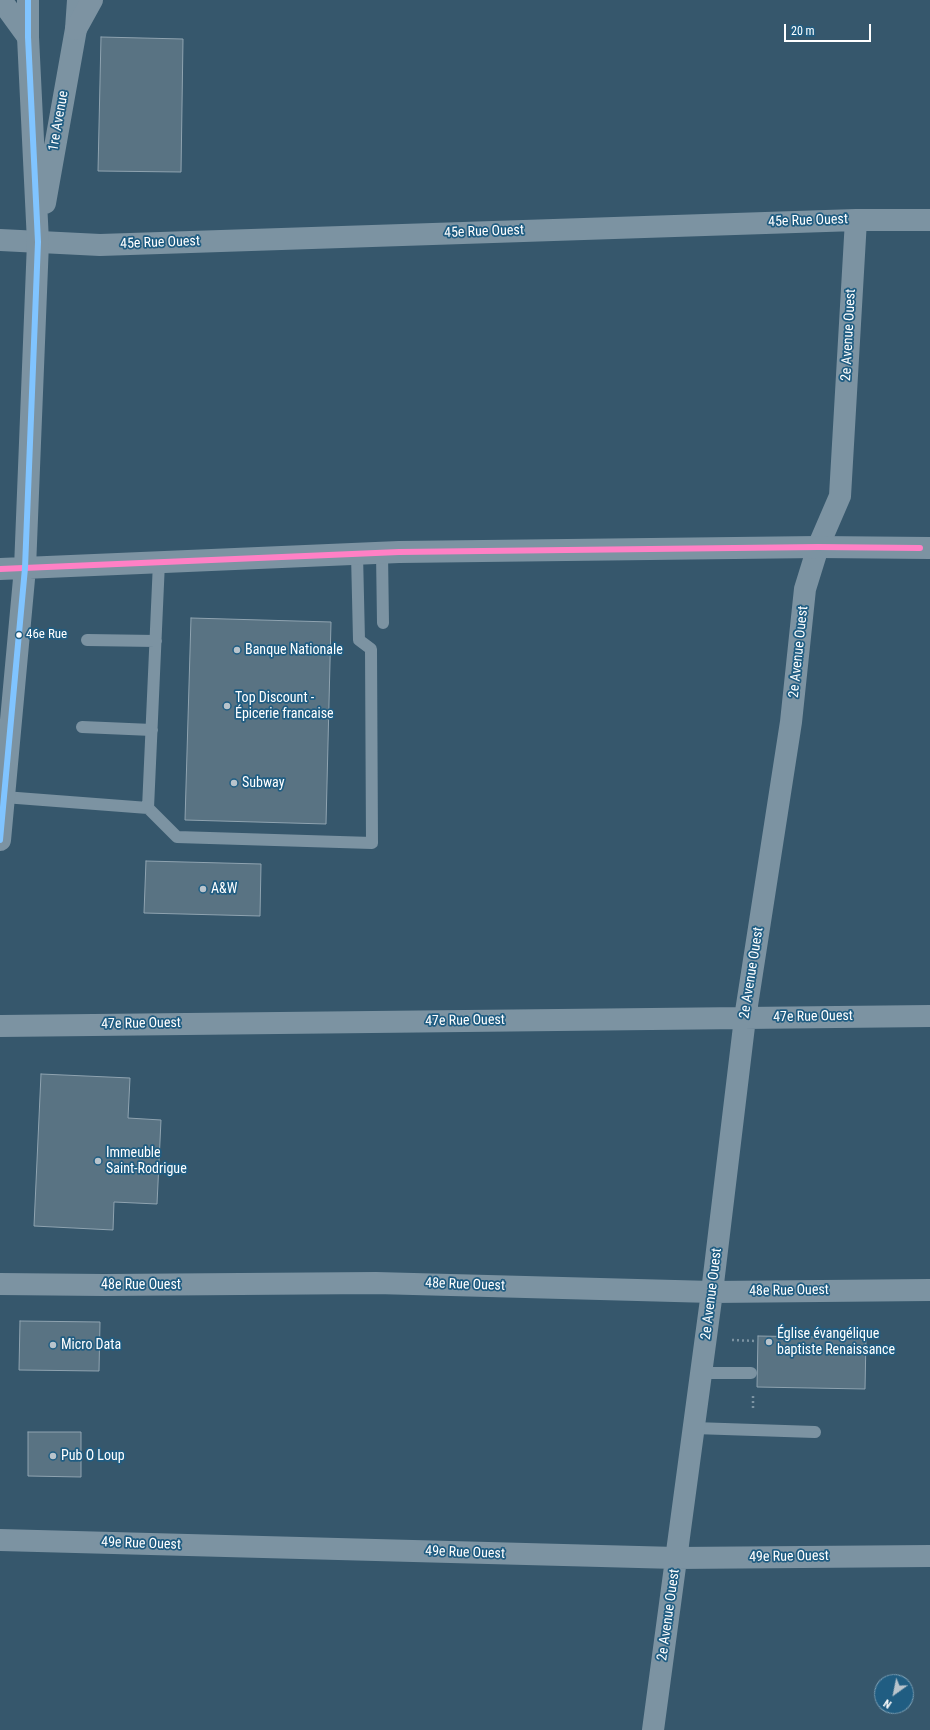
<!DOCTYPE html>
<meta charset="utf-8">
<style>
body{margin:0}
#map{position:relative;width:930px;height:1730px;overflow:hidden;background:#36576c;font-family:"Roboto Condensed",sans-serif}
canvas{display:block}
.north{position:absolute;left:874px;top:1674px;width:40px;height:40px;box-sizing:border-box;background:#205d82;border:1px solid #799eb4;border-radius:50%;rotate:213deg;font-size:11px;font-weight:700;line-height:16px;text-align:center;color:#fff}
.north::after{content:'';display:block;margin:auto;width:14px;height:18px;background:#b9c4cc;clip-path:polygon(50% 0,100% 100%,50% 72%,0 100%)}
.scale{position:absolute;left:784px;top:24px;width:87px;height:18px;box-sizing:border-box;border:2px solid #fff;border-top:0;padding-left:5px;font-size:12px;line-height:14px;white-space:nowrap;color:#fff;-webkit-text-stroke:3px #205d82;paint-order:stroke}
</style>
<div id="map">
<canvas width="930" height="1730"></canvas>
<div class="north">N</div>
<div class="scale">20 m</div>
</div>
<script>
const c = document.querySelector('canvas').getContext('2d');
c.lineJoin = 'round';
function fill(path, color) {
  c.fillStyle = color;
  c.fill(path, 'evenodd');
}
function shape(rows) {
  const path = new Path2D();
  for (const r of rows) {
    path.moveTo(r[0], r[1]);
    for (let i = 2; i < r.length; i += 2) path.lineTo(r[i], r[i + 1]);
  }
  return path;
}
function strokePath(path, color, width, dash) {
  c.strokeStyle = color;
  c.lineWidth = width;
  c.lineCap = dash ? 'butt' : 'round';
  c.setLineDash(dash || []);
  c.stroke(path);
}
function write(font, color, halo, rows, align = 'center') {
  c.font = font + ' "Roboto Condensed",sans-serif';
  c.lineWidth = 3.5;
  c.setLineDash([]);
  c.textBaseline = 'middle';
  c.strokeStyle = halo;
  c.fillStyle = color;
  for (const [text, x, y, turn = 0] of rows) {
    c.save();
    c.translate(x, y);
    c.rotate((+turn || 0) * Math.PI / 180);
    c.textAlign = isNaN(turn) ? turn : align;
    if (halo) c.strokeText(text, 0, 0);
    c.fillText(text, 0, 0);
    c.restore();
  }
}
const building = shape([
 [101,37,183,39,181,172,98,171,101,37],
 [191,618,331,622,326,824,185,820,191,618],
 [146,861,261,864,260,916,144,913,146,861],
 [41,1074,130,1078,128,1118,161,1120,157,1204,114,1202,113,1230,34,1226,41,1074],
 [20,1321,100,1322,99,1371,19,1370,20,1321],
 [758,1336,866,1338,865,1389,757,1387,758,1336],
 [28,1432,81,1432,81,1477,28,1476,28,1432]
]);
const path = shape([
 [732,1340,757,1341],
 [753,1408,753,1393]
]);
const service = shape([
 [382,553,383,623],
 [87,640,156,641],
 [82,727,152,730],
 [4,797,148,808,159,562],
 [148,808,177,837,372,843,371,649,359,640,357,554],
 [702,1373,751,1373],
 [694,1428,815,1432]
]);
const minor = shape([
 [1,0,28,37],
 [0,240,100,245,856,220,930,220],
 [0,1026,930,1016],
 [0,1284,104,1285,376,1283,712,1292,930,1290],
 [0,1540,676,1558,930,1556],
 [653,1730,712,1292,745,1018,791,722,805,589,818,547,840,496,856,220]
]);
const tertiary = shape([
 [45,203,76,29,78,0],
 [0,569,399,552,818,547,930,548],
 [0,840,25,568,38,242,28,37,28,0]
]);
const motorway = shape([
 [76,29,92,0]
]);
const bus1 = shape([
 [0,569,399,552,818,547,920,548]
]);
const bus2 = shape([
 [0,840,25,568,38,242,28,37,28,0]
]);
const markers = [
 [19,635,3.5,"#fff"],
 [237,650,4,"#b9c4cc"],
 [227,706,4,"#b9c4cc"],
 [234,783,4,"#b9c4cc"],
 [203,889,4,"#b9c4cc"],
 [98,1161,4,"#b9c4cc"],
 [769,1342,4,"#b9c4cc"],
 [53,1345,4,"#b9c4cc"],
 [53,1456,4,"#b9c4cc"]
];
const busNames = [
 ["46e Rue",26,635]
];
const streetNames = [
 ["1re Avenue",59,121,-80],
 ["45e Rue Ouest",808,221,-2],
 ["45e Rue Ouest",484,232,-2],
 ["45e Rue Ouest",160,243,-2],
 ["2e Avenue Ouest",849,335,-87],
 ["2e Avenue Ouest",799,652,-84],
 ["2e Avenue Ouest",752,973,-81],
 ["47e Rue Ouest",813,1017,-1],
 ["47e Rue Ouest",465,1021,-1],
 ["47e Rue Ouest",141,1024,-1],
 ["48e Rue Ouest",141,1285],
 ["48e Rue Ouest",465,1285,2],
 ["48e Rue Ouest",789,1291,-1],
 ["2e Avenue Ouest",712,1294,-83],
 ["49e Rue Ouest",141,1544,2],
 ["49e Rue Ouest",465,1553,2],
 ["49e Rue Ouest",789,1557,-1],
 ["2e Avenue Ouest",669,1615,-82]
];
const poiNames = [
 ["Banque Nationale",245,650],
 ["Top Discount -",235,698],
 ["Épicerie francaise",235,714],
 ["Subway",242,783],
 ["A&W",211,889],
 ["Immeuble",106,1153],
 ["Saint-Rodrigue",106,1169],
 ["Église évangélique",777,1334],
 ["baptiste Renaissance",777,1350],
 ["Micro Data",61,1345],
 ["Pub O Loup",61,1456]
];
fill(building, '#597383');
strokePath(building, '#8fa3b0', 1);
strokePath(path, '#7c93a2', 2.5, [2, 3]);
strokePath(service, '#7c93a2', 12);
strokePath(minor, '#7c93a2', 22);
strokePath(tertiary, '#7c93a2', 22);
strokePath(motorway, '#7d93a2', 22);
strokePath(bus1, '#ff80c5', 6);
strokePath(bus2, '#80c4ff', 6);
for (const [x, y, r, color] of markers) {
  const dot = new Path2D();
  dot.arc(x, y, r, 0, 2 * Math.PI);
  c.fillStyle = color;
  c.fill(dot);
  strokePath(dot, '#205d82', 1.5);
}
write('13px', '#fff', '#205d82', busNames, 'left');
write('14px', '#fff', '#205d82', streetNames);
write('14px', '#fff', '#205d82', poiNames, 'left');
</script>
